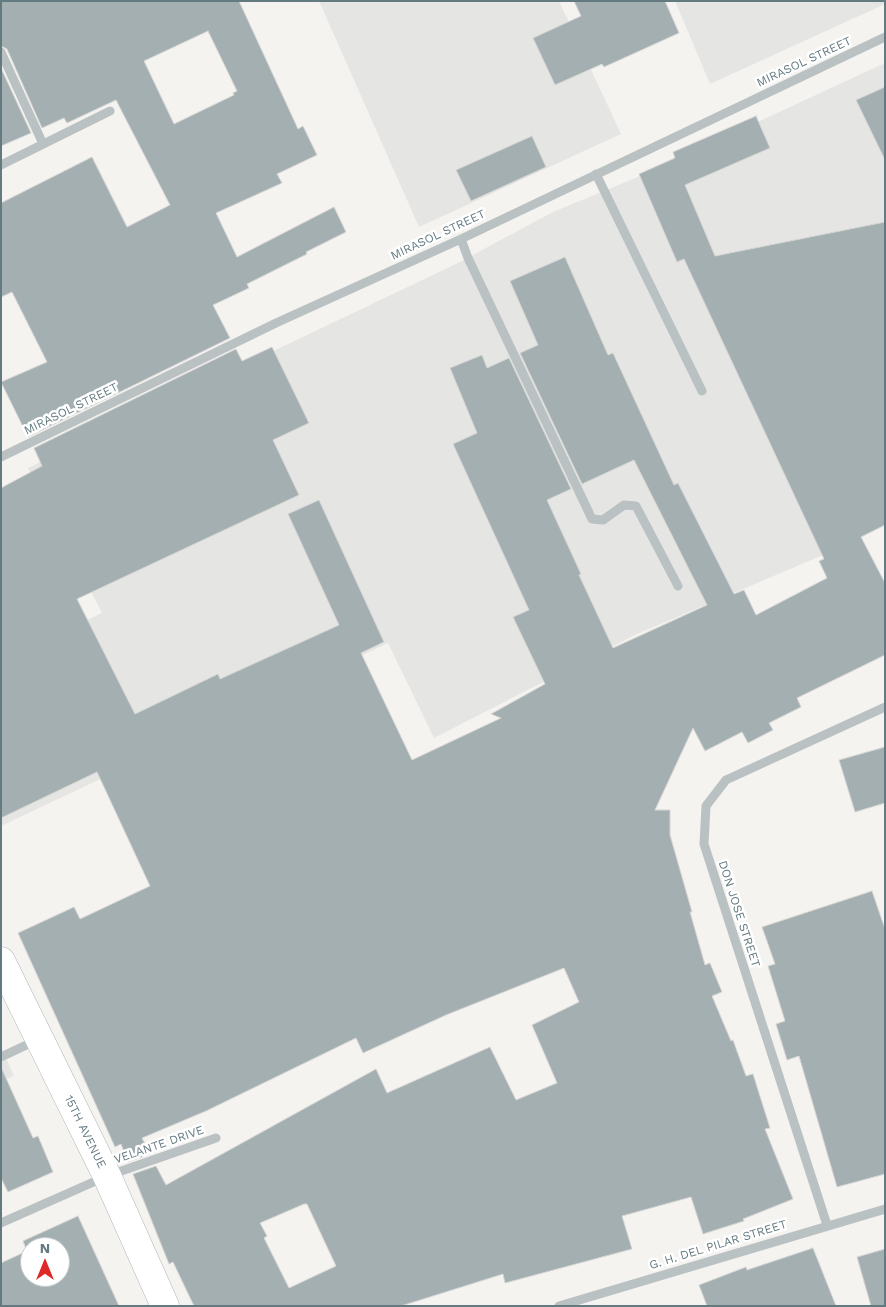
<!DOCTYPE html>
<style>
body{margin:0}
#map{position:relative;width:886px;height:1307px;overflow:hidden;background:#f4f3f0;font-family:"Work Sans",sans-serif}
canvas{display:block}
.frame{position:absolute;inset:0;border:2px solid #647a81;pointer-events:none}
.north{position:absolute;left:20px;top:1237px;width:50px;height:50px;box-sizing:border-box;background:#fff;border:1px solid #c1cacd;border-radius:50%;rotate:0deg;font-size:14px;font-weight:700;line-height:20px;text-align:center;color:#647a81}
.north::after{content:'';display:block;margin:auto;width:18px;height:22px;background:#de2926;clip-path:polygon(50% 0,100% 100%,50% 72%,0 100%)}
</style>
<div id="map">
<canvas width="886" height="1307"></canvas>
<div class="frame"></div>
<div class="north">N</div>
</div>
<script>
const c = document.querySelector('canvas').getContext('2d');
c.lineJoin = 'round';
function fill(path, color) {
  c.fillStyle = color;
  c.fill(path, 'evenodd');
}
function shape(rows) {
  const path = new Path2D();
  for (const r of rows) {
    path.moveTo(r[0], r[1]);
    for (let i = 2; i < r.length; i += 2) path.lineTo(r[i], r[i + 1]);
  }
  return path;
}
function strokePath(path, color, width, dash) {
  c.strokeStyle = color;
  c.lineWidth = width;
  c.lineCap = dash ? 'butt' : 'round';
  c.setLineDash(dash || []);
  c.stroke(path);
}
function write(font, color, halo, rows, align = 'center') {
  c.font = font + ' "Work Sans",sans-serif';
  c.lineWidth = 5;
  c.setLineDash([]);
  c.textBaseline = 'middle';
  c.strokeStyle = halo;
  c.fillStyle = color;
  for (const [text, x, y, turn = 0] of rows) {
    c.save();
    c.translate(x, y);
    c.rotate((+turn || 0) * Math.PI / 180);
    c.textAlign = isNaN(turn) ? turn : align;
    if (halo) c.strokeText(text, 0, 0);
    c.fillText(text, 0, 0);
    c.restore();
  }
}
const built = shape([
 [319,1,559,1,621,134,419,227],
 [675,1,885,1,885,4,710,84],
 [885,63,885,525,823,555,637,634,434,738,388,643,1,826,1,660,102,613,28,468,458,263,553,212,645,174],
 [1,1046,14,1076,1,1081]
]);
const building = shape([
 [1,1,239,1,298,129,303,126,317,155,277,174,282,183,216,213,237,257,334,207,346,232,306,252,307,254,247,284,249,288,213,305,230,338,28,437,1,382,47,362,12,292,1,297,1,203,92,157,127,227,170,205,116,100,67,123,64,118,42,128,7,49,1,46,1,1],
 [208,31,237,91,233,93,234,95,174,124,144,61,208,31],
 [574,1,665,1,679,33,604,67,602,64,555,85,533,38,581,16,574,1],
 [1,68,31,133,1,146,1,68],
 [885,87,885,160,856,100,885,87],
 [756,116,770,148,685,185,715,256,885,222,885,525,861,537,885,583,885,655,797,698,801,707,769,723,773,730,748,743,742,732,705,751,693,728,655,810,670,810,670,835,692,912,690,912,705,965,710,963,722,992,712,996,731,1041,733,1040,746,1076,753,1074,770,1128,765,1129,793,1199,743,1219,744,1221,703,1234,691,1197,622,1216,632,1249,505,1283,503,1274,401,1306,194,1306,173,1262,169,1264,133,1174,156,1166,166,1185,376,1069,387,1093,490,1047,516,1100,557,1083,532,1025,579,1002,564,968,446,1015,363,1053,356,1038,206,1111,142,1138,150,1154,128,1162,121,1144,115,1147,18,933,74,907,80,919,150,886,97,772,1,818,1,488,42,466,34,448,236,349,242,361,272,347,309,423,273,440,299,495,77,599,135,714,218,674,220,679,339,625,288,514,319,500,384,642,361,653,412,760,501,718,491,714,545,684,513,617,529,610,453,444,477,433,450,368,482,355,487,368,509,358,571,489,547,500,581,574,579,575,613,648,707,605,634,460,582,484,520,353,538,345,510,281,565,257,608,355,613,353,674,485,678,483,734,594,744,590,756,615,827,578,819,561,824,559,684,259,677,262,639,174,675,158,673,152,756,116],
 [304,1204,307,1204,336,1266,289,1288,264,1238,267,1236,260,1223,304,1204],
 [532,136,546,167,471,201,456,170,532,136],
 [885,747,885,803,855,812,839,760,885,747],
 [872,891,885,929,885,1174,837,1187,799,1056,787,1060,776,1024,785,1021,768,966,775,964,762,927,872,891],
 [1,1067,33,1138,38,1136,53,1172,8,1192,1,1178,1,1067],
 [78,1216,119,1306,1,1306,1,1263,27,1251,23,1241,78,1216],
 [30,1247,60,1247,60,1277,30,1277,30,1247],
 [813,1248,836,1306,707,1306,699,1285,746,1267,747,1270,813,1248],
 [885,1249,885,1306,871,1306,857,1257,885,1249]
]);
const minor = shape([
 [1,52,43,144],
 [1,165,110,111],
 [596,174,702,391],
 [461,239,468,258,592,519,603,520,624,505,636,506,678,586],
 [1,457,276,323,461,239,885,37],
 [1,1057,37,1040],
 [1,1223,107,1176,216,1138],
 [827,1225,704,844,706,806,726,780,885,707],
 [559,1306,885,1209]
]);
const major = shape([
 [1,961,107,1176,165,1306]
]);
const streetNames = [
 ["MIRASOL STREET",804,62,-25],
 ["MIRASOL STREET",438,235,-25],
 ["MIRASOL STREET",71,409,-26],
 ["DON JOSE STREET",739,914,72],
 ["15TH AVENUE",85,1132,64],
 ["VELANTE DRIVE",159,1145,-19],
 ["G. H. DEL PILAR STREET",718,1245,-17]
];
fill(built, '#e5e5e4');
fill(building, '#a4afb2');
strokePath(building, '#d5d5d3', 1);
strokePath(major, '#b0b6b8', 29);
strokePath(minor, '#bac1c3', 9);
strokePath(major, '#fff', 28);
write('12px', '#647a81', '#fff', streetNames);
</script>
